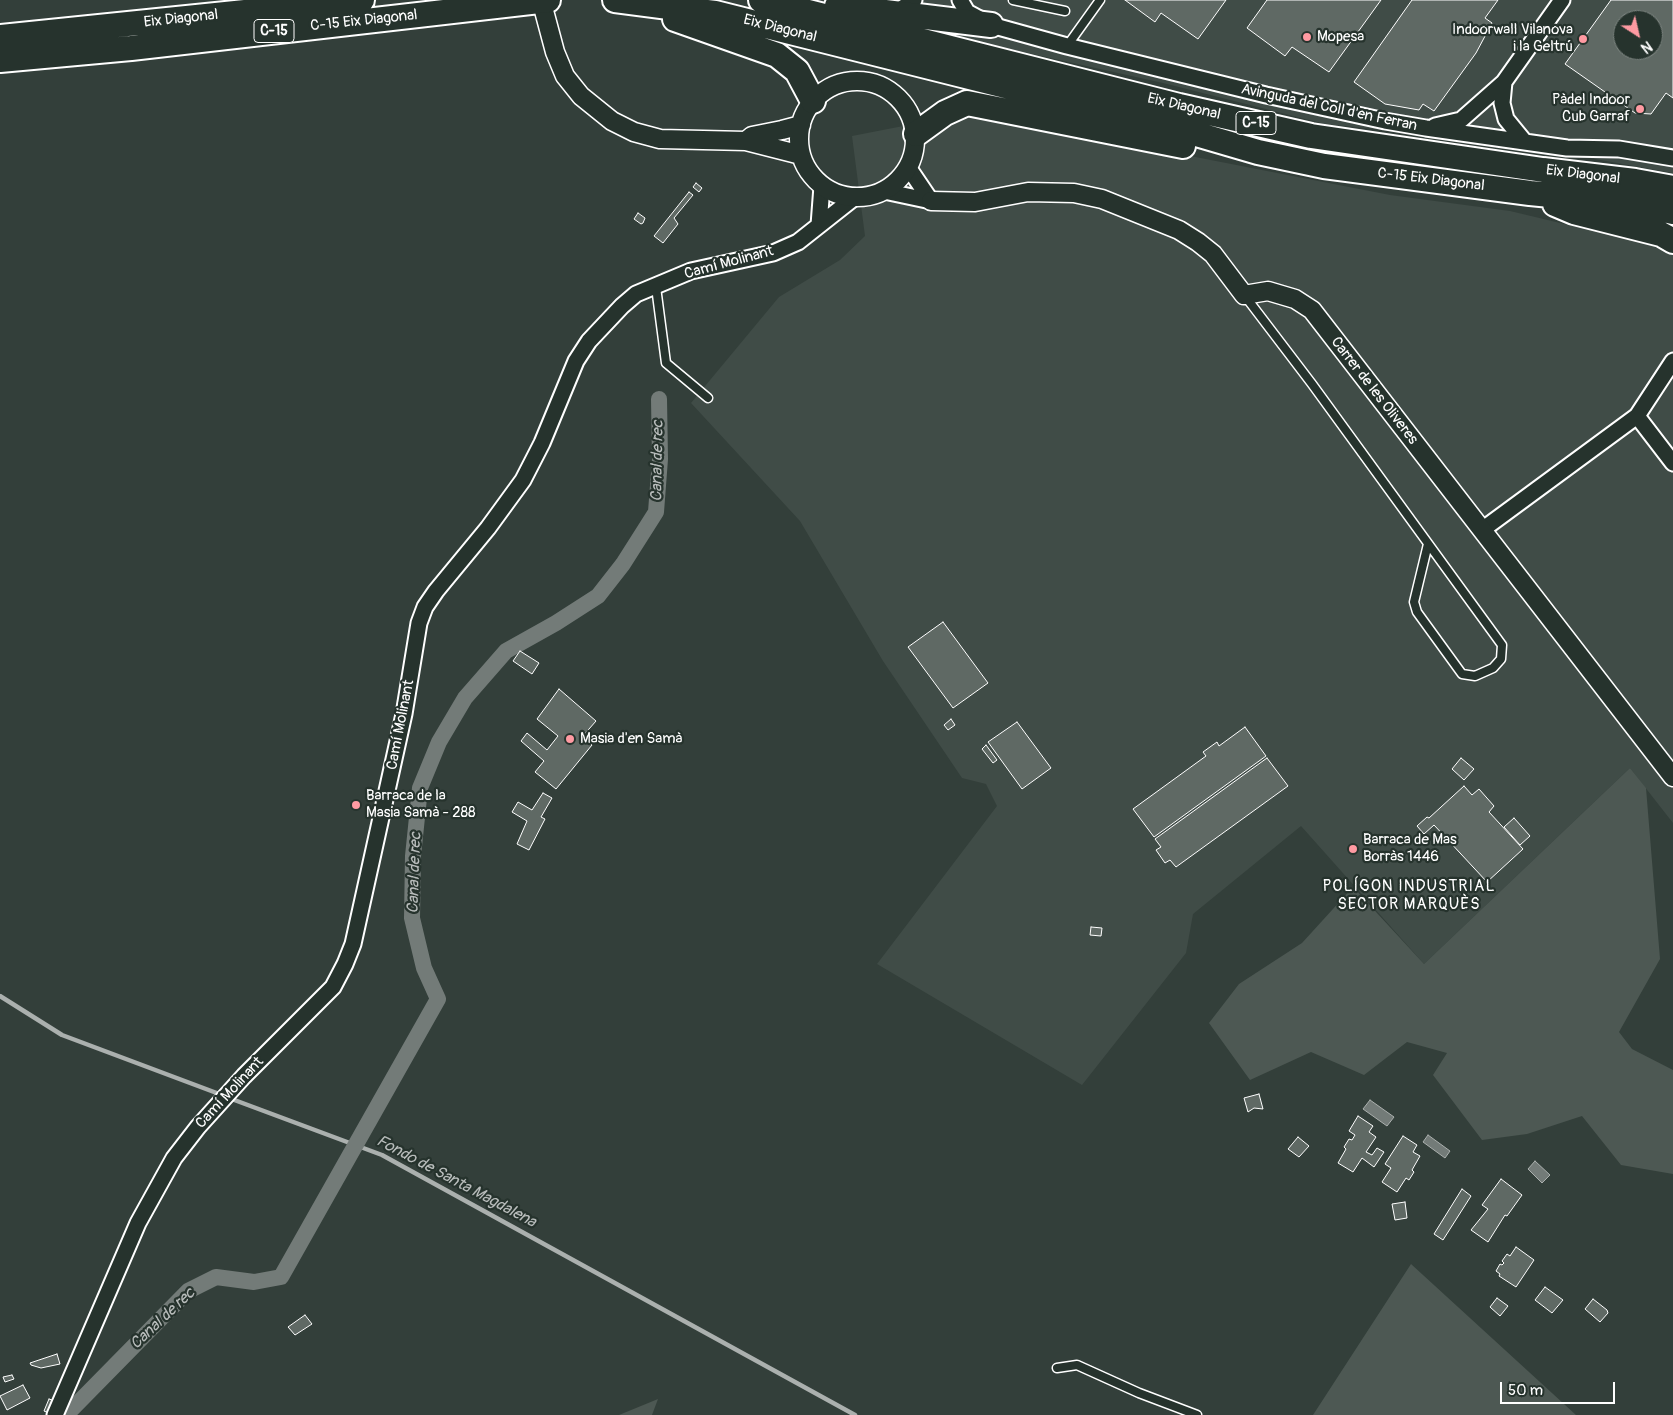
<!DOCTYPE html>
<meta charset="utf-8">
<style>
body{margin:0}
#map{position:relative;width:1673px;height:1415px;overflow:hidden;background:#333f3a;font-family:Pangolin,sans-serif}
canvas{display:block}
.north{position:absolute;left:1613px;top:10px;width:50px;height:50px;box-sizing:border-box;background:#26332d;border:1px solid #7d8581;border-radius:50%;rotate:145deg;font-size:14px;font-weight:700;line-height:20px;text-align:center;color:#fff}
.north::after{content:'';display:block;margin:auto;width:18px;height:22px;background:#ff9aa2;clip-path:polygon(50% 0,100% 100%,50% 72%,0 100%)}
.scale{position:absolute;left:1500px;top:1382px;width:115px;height:22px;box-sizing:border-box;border:2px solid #fff;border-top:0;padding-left:6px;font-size:15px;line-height:18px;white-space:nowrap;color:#fff;-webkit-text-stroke:4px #26332d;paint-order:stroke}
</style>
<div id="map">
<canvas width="1673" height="1415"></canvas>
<div class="north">N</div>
<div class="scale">50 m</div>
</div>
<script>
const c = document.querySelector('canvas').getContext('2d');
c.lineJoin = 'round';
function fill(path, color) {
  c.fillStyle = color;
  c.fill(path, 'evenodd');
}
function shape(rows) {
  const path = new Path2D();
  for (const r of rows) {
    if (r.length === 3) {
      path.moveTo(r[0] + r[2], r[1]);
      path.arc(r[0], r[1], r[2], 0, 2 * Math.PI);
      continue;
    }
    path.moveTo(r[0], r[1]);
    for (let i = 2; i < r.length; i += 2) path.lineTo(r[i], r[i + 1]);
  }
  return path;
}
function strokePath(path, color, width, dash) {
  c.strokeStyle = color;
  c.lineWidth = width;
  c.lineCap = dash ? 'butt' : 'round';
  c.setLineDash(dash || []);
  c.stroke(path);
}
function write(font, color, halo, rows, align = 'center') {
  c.font = font + ' Pangolin,sans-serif';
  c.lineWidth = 4.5;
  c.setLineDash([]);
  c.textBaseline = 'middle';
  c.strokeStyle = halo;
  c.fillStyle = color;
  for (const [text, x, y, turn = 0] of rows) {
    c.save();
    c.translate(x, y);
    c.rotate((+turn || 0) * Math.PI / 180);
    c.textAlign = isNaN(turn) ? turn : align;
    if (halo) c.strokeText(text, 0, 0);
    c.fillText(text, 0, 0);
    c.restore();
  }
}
const built = shape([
 [820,0,1673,0,1673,173,1495,141,1325,124,1163,83,965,39],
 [1623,20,1653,20,1653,50,1623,50],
 [970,113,1390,195,1510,211,1602,233,1607,210,1673,221,1673,823,1630,768,1424,964,1301,826,1193,914,1186,953,1082,1085,877,964,997,806,986,784,962,778,883,661,800,521,691,403,779,297,840,260,865,236,852,136]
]);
const green = shape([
 [1630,768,1646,788,1660,959,1619,1032,1632,1049,1673,1070,1673,1174,1621,1165,1582,1116,1527,1134,1482,1140,1433,1075,1447,1053,1407,1042,1364,1075,1311,1052,1250,1080,1209,1023,1239,984,1302,943,1353,887,1424,964],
 [1411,1264,1576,1415,1313,1415],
 [658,1399,652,1415,619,1415]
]);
const water = shape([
 [1370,1100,1394,1117,1387,1126,1363,1109,1370,1100],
 [1428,1135,1450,1151,1445,1158,1423,1142,1428,1135],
 [1535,1161,1550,1175,1542,1183,1528,1169,1535,1161]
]);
const stream = shape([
 [0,996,62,1035,222,1095],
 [229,1098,382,1155,855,1415]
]);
const canal = shape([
 [66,1415,188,1291,216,1277,254,1282,281,1277,438,999,424,968,412,918,413,856,420,788,439,742,465,698,506,651,556,623,598,596,623,564,656,512,660,459,659,399]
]);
const building = shape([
 [1125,0,1226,0,1198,39,1161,13,1155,22,1125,0],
 [1267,0,1381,0,1329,72,1292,47,1285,56,1247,28,1267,0],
 [1412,0,1498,0,1485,18,1492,23,1476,53,1434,111,1423,104,1419,110,1385,104,1354,82,1412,0],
 [1611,0,1673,0,1673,98,1666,93,1651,114,1635,113,1565,64,1611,0],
 [1623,20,1653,20,1653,50,1623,50,1623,20],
 [696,183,702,188,699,192,693,187,696,183],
 [689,192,693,195,674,218,678,224,663,243,654,236,689,192],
 [638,213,645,218,643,223,641,224,634,219,638,213],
 [943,622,988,683,953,708,908,647,943,622],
 [520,651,539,663,532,674,513,661,520,651],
 [559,689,596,721,582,737,592,745,556,789,535,772,544,761,521,741,527,733,547,750,558,736,537,719,559,689],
 [951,719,955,725,948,730,944,725,951,719],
 [1017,722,1051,768,1022,789,988,742,1017,722],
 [1245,727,1266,756,1154,837,1133,809,1206,756,1203,752,1217,742,1219,746,1245,727],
 [986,745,997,760,993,763,982,749,986,745],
 [1267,758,1288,786,1176,867,1170,860,1165,863,1156,850,1161,847,1155,839,1267,758],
 [1461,758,1474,769,1464,780,1452,769,1461,758],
 [1464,786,1472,795,1479,789,1494,806,1489,812,1523,849,1487,882,1434,825,1424,834,1417,826,1427,817,1429,818,1464,786],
 [543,793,552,798,541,817,545,819,529,850,517,844,527,821,512,812,518,802,532,810,543,793],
 [1514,818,1530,836,1520,845,1504,827,1514,818],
 [1091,927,1102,928,1101,936,1090,935,1091,927],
 [1259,1094,1263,1109,1254,1108,1248,1112,1244,1098,1259,1094],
 [1358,1116,1373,1126,1369,1132,1376,1137,1366,1152,1372,1155,1377,1148,1384,1152,1374,1167,1362,1158,1353,1172,1338,1163,1346,1149,1344,1147,1349,1139,1352,1140,1355,1135,1349,1131,1358,1116],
 [1403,1136,1417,1145,1413,1152,1420,1156,1412,1170,1414,1172,1409,1180,1406,1178,1397,1192,1382,1182,1391,1168,1385,1164,1403,1136],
 [1298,1137,1309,1146,1299,1157,1288,1149,1298,1137],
 [1501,1179,1522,1195,1507,1216,1505,1215,1488,1242,1471,1230,1488,1209,1482,1205,1501,1179],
 [1462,1189,1471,1196,1443,1240,1434,1234,1462,1189],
 [1405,1202,1407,1218,1395,1220,1392,1204,1405,1202],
 [1516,1247,1534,1260,1516,1287,1499,1276,1500,1274,1496,1271,1500,1264,1502,1265,1504,1263,1502,1261,1507,1254,1510,1256,1516,1247],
 [1545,1287,1563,1300,1552,1313,1535,1300,1545,1287],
 [1497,1298,1508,1306,1500,1316,1490,1307,1497,1298],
 [1593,1299,1607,1310,1608,1313,1600,1322,1585,1309,1593,1299],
 [305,1315,312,1324,295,1335,288,1327,305,1315],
 [57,1354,60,1364,41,1368,31,1365,30,1363,57,1354],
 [12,1375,14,1379,5,1382,3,1377,12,1375],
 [23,1385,30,1398,7,1410,0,1396,23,1385],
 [49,1399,55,1401,51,1414,44,1411,49,1399]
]);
const service = shape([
 [1013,0,1065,11],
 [1067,46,1100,0],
 [656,287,666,363,708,398],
 [1245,296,1312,384,1502,645,1501,659,1493,668,1475,676,1462,674,1417,612,1414,602,1428,544],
 [1057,1368,1077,1365,1139,1393,1197,1415]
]);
const minor = shape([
 [960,0,967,12,991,25,1067,46,1266,95,1385,121,1426,128,1567,148,1619,149,1673,158],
 [897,12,914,0],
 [1504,82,1502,103,1506,119,1524,141],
 [1435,126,1461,120,1504,82,1562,0],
 [908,167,931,201],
 [884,191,931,201],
 [819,225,822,186],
 [1637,416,1673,463],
 [1482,530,1637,416,1673,361],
 [55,1415,138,1223,174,1158,198,1127,244,1076,333,987,345,964,353,944,404,714,419,623,425,607,436,591,488,528,523,480,542,443,576,361,589,341,622,306,636,294,691,271,773,253,798,242,855,197]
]);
const tertiary = shape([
 [543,7,555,52,565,76,581,96,612,121,634,132,660,139,746,141,801,155],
 [857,139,58],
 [746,141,752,136,782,130,801,125],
 [931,201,975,202,1028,192,1074,193,1102,199,1179,230,1198,242,1213,254,1244,295,1268,291,1295,299,1312,310,1673,777]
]);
const trunk = shape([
 [615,0,715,13,1193,133,1258,152,1324,166,1530,193,1632,203,1673,212],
 [761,0,1179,106,1311,136,1543,170,1635,181,1673,188],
 [837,6,991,25],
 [675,19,777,55,797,71,813,101],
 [0,37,362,0],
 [0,60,131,48,548,0],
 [916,134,945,113,967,103,1183,146],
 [1555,204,1574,212,1661,234,1673,241]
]);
const markers = [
 [1307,37,5,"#ff9aa2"],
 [1583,39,5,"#ff9aa2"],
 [1640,109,5,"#ff9aa2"],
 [570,739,5,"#ff9aa2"],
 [356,805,5,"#ff9aa2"],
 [1353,849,5,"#ff9aa2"]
];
const shields = [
 [274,31,40],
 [1256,123,40]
];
const shieldNames = [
 ["C-15",274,31],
 ["C-15",1256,123]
];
const streetNames = [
 ["Eix Diagonal",181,19,-6],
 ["C-15 Eix Diagonal",364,21,-6],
 ["Eix Diagonal",780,29,14],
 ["Eix Diagonal",1184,107,13],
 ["Avinguda del Coll d'en Ferran",1329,108,12],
 ["Eix Diagonal",1583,175,7],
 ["C-15 Eix Diagonal",1431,180,7],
 ["Camí Molinant",729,263,-15],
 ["Carrer de les Oliveres",1374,391,52],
 ["Camí Molinant",401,725,-79],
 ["Camí Molinant",230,1093,-47]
];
const poiNames = [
 ["Indoorwall Vilanova",1573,30,"right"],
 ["i la Geltrú",1573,47,"right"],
 ["Mopesa",1317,37],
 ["Pàdel Indoor",1630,100,"right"],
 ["Cub Garraf",1630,117,"right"],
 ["Masia d'en Samà",580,739],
 ["Barraca de la",366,796],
 ["Masia Samà - 288",366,813],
 ["Barraca de Mas",1363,840],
 ["Borràs 1446",1363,857]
];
const waterNames = [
 ["Canal de rec",658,461,-89],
 ["Canal de rec",415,873,-88],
 ["Fondo de Santa Magdalena",456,1182,28],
 ["Canal de rec",163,1319,-43]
];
const neighbourhoodNames = [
 ["POLÍGON INDUSTRIAL",1409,887],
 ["SECTOR MARQUÈS",1409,905]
];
fill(built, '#404c47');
fill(green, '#4d5853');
fill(water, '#737b78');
strokePath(water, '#abb0ae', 1);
strokePath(stream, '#abb0ae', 4.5);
strokePath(canal, '#737b78', 16);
fill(building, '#5f6964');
strokePath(building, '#fff', 1);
strokePath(service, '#fff', 11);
strokePath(minor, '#fff', 19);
strokePath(tertiary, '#fff', 21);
strokePath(trunk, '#fff', 28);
strokePath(service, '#26332d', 8);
strokePath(minor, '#26332d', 15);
strokePath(tertiary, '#26332d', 18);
strokePath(trunk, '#26332d', 24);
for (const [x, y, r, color] of markers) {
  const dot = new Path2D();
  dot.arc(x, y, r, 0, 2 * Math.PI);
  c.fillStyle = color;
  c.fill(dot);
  strokePath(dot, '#26332d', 2);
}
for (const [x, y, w] of shields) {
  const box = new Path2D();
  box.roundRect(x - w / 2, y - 11.5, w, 23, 4);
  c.fillStyle = '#26332d';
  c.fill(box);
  strokePath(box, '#fff', 1);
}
write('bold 14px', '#fff', null, shieldNames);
write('15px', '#fff', '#26332d', streetNames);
write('15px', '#fff', '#26332d', poiNames, 'left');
write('italic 16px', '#b9bdbc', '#26332d', waterNames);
c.letterSpacing = '1px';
write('16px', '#fff', '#26332d', neighbourhoodNames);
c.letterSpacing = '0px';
</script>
